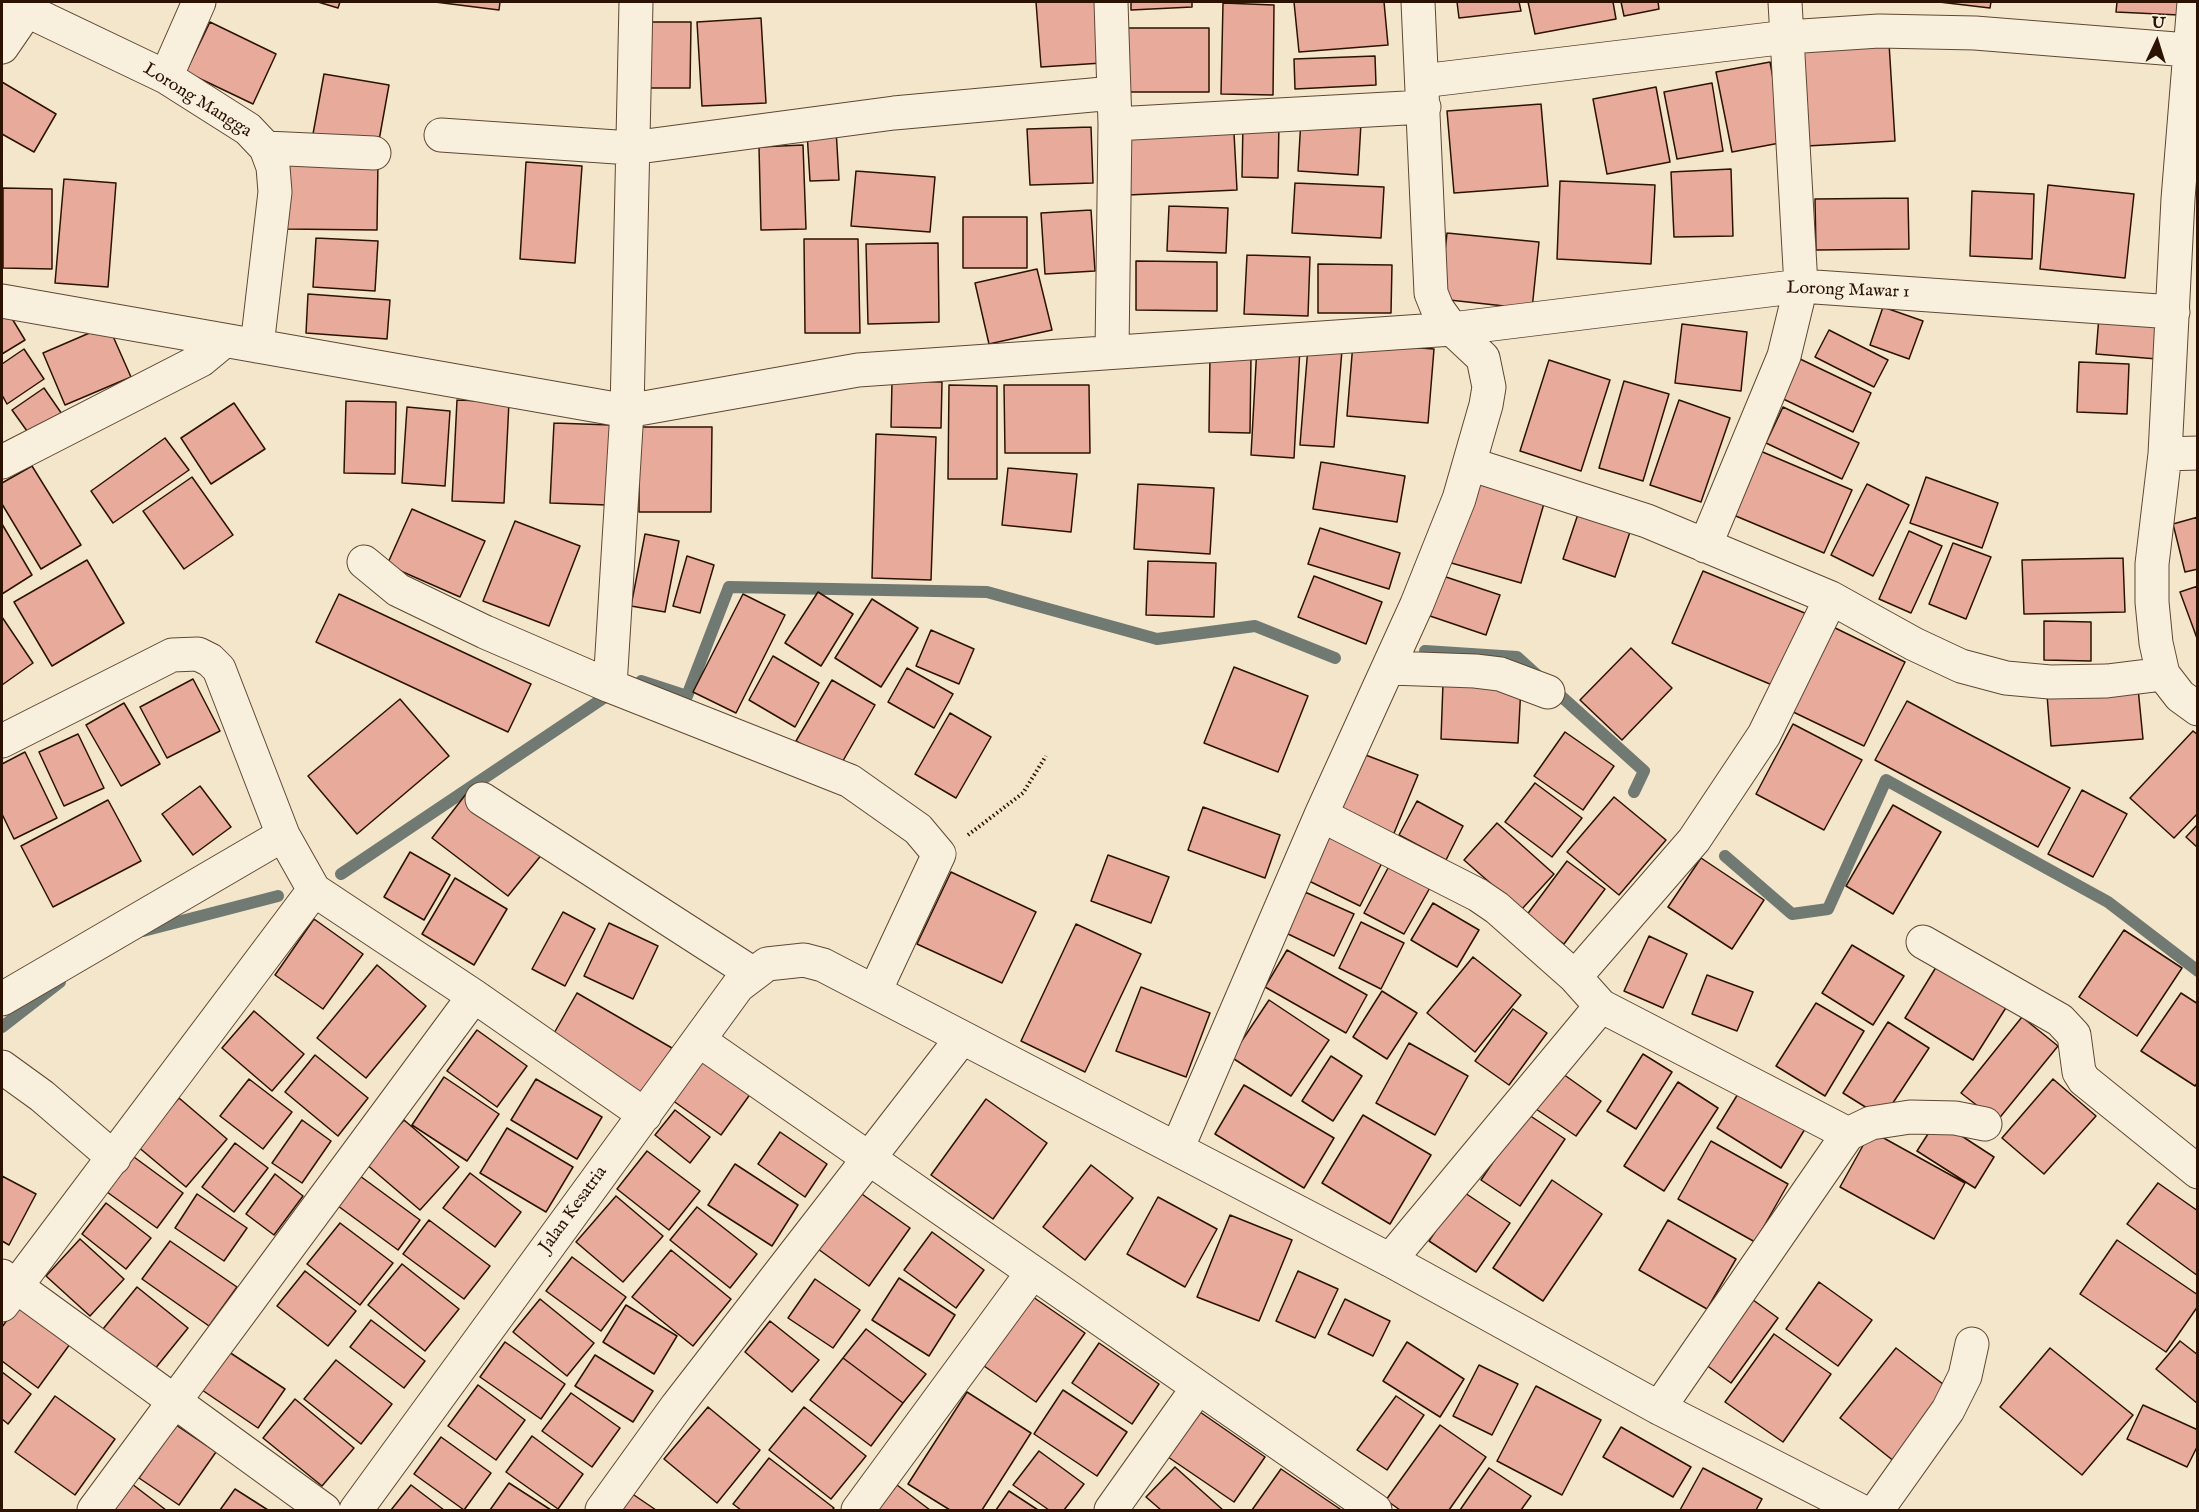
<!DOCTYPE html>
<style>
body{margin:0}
#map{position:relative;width:2199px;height:1512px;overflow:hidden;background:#f4e6ca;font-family:"IM FELL English",serif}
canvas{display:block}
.frame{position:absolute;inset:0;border:3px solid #2c1301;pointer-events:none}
.north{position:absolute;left:2127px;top:12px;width:60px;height:60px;-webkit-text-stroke:4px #f8efdd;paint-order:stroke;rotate:4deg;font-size:16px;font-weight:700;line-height:24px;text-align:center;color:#2c1301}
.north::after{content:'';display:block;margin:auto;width:21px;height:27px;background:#2c1301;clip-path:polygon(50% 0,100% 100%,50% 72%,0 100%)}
</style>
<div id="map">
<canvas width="2199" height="1512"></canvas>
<div class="frame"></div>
<div class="north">U</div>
</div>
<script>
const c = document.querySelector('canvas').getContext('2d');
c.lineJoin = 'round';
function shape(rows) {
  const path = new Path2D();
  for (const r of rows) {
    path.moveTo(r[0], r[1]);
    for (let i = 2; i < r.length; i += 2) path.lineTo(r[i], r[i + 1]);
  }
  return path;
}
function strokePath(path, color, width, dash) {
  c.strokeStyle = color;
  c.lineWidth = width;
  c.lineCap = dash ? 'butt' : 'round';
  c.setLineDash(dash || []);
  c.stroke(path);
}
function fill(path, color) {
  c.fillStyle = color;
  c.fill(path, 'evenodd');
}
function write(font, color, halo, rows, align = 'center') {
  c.font = font + ' "IM FELL English",serif';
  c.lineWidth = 4.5;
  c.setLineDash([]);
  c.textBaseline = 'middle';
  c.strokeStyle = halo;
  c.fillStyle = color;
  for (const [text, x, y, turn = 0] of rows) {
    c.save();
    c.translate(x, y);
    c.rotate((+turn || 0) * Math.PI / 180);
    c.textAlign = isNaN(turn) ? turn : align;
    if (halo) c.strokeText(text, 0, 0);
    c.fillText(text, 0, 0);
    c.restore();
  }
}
const stream = shape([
 [1425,651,1517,657,1539,677],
 [641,681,687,696,729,587,987,592,1157,639,1255,626,1335,658],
 [1552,688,1644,771,1634,792],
 [1725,856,1792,914,1828,909,1886,780,2108,902,2198,971],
 [341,874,614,691],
 [143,931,278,896],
 [2,1027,60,982]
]);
const building = shape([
 [318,2,340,2,338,8,318,2],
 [435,2,500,2,499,10,435,2],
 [1036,2,1098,2,1102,63,1041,67,1036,2],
 [1131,2,1192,2,1192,7,1131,10,1131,2],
 [1294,2,1384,2,1388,45,1299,52,1294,2],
 [1457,2,1519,2,1521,11,1459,18,1457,2],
 [1528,2,1613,2,1616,19,1535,34,1528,2],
 [1621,2,1658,2,1659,9,1624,16,1621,2],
 [1939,2,1991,2,1990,8,1939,2],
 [2117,2,2180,2,2179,15,2116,12,2117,2],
 [1223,3,1274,5,1273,95,1221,94,1223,3],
 [761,18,766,103,702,106,697,22,761,18],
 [210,22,276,54,253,104,186,72,210,22],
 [647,22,691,22,690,88,646,88,647,22],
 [1128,28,1209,28,1209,92,1128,92,1128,28],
 [1889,43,1895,141,1807,146,1801,48,1889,43],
 [1375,56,1376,85,1295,89,1294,59,1375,56],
 [1770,62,1785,142,1732,152,1716,72,1770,62],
 [324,74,389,85,378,146,313,134,324,74],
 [2,82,56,114,34,152,2,134,2,82],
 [1712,83,1723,151,1677,159,1664,92,1712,83],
 [1656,87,1670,162,1607,174,1593,99,1656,87],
 [1541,104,1548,186,1454,193,1447,111,1541,104],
 [1301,119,1361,123,1358,175,1298,171,1301,119],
 [1243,122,1279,123,1278,178,1242,177,1243,122],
 [1091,127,1093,183,1030,185,1027,129,1091,127],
 [836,129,839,180,810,181,807,132,836,129],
 [1234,133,1237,190,1128,195,1126,139,1234,133],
 [803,145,806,229,761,230,759,147,803,145],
 [284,159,378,160,377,230,284,229,284,159],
 [526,162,582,166,575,263,520,259,526,162],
 [1731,169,1733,236,1674,237,1671,172,1731,169],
 [856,171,935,177,930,232,851,226,856,171],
 [64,179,116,183,108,287,55,283,64,179],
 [1560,181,1655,185,1651,264,1557,259,1560,181],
 [1295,183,1384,187,1381,238,1292,233,1295,183],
 [2048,185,2134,194,2125,278,2040,269,2048,185],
 [3,188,52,189,52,269,3,268,3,188],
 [1972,191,2034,194,2032,259,1970,256,1972,191],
 [1908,198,1909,249,1816,250,1815,199,1908,198],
 [1169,206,1228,208,1226,253,1167,251,1169,206],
 [1091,210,1095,271,1045,274,1041,213,1091,210],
 [963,217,1027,217,1027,268,963,268,963,217],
 [1447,233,1539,242,1532,309,1440,299,1447,233],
 [316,238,378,241,375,291,313,287,316,238],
 [804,239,858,239,860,333,805,333,804,239],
 [938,243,939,322,868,324,866,244,938,243],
 [1247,255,1310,257,1308,316,1244,314,1247,255],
 [1136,261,1217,262,1217,311,1136,310,1136,261],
 [1318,264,1392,265,1391,313,1318,313,1318,264],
 [1037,269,1052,330,989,344,975,283,1037,269],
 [308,294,390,300,387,339,306,333,308,294],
 [5,307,25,340,2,354,2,309,5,307],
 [1883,307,1923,321,1909,359,1870,345,1883,307],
 [2099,316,2160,321,2157,359,2096,354,2099,316],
 [1682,324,1747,332,1741,391,1675,383,1682,324],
 [108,325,131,377,65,405,43,353,108,325],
 [1829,330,1888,360,1874,387,1815,357,1829,330],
 [1353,343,1434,349,1428,423,1347,416,1353,343],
 [1257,346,1300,348,1294,458,1251,455,1257,346],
 [1308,347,1342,350,1334,447,1300,445,1308,347],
 [24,349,44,379,7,404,2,395,2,364,24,349],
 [1210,354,1251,355,1250,433,1209,432,1210,354],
 [1798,358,1871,393,1853,432,1779,397,1798,358],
 [1549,360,1610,380,1581,471,1520,451,1549,360],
 [2079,362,2129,364,2127,414,2077,412,2079,362],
 [892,381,942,382,941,428,891,427,892,381],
 [1624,381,1669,394,1643,481,1599,468,1624,381],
 [949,385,997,386,997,479,948,479,949,385],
 [1004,385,1089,385,1090,453,1005,453,1004,385],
 [44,388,64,417,32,438,12,410,44,388],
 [457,400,509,402,504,503,452,501,457,400],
 [1679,400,1730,418,1701,502,1650,485,1679,400],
 [346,401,396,402,395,474,344,473,346,401],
 [234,403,265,449,211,484,181,438,234,403],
 [407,407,450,411,445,486,402,483,407,407],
 [1783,407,1859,443,1842,479,1766,443,1783,407],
 [554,423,611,425,607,505,550,503,554,423],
 [639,427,712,427,711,512,639,512,639,427],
 [876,434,936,437,931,580,872,578,876,434],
 [165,438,189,470,113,523,91,491,165,438],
 [1758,450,1852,490,1824,553,1731,514,1758,450],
 [1321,462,1405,476,1397,522,1313,509,1321,462],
 [32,466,81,545,41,569,2,504,2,483,32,466],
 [1008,468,1077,474,1071,532,1002,525,1008,468],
 [192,477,233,535,184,569,143,511,192,477],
 [1926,477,1998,503,1982,548,1910,523,1926,477],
 [1473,479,1545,500,1521,583,1448,562,1473,479],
 [1138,484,1214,488,1210,554,1134,549,1138,484],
 [1867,484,1909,505,1873,576,1831,555,1867,484],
 [412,509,485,541,460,597,387,565,412,509],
 [1579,511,1631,529,1615,577,1563,559,1579,511],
 [2198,517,2198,569,2185,572,2173,524,2198,517],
 [515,521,580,546,549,626,483,601,515,521],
 [2,524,32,575,2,594,2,524],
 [1320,528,1400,553,1389,589,1308,564,1320,528],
 [1909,531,1942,546,1911,613,1879,599,1909,531],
 [645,534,679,541,665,612,631,606,645,534],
 [1953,543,1991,557,1966,619,1929,604,1953,543],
 [687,556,714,565,700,613,673,606,687,556],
 [2123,558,2125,612,2024,614,2022,560,2123,558],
 [87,560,124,623,52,666,14,602,87,560],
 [1148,561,1216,563,1214,617,1146,615,1148,561],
 [1703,571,1807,614,1777,687,1672,643,1703,571],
 [1314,576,1382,602,1366,644,1298,617,1314,576],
 [1443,576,1500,595,1486,635,1430,616,1443,576],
 [2198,586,2198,641,2180,592,2198,586],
 [818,592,853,614,821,666,785,643,818,592],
 [339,594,531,684,508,732,316,642,339,594],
 [743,594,785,615,736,713,693,692,743,594],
 [872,599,918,628,881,687,835,658,872,599],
 [2,617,33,663,2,685,2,617],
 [2044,621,2091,622,2091,661,2044,660,2044,621],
 [1829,625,1905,662,1864,746,1787,709,1829,625],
 [931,630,974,649,959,684,916,666,931,630],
 [1631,648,1672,688,1622,740,1580,700,1631,648],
 [773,656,819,683,795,727,749,700,773,656],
 [1234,667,1308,696,1278,772,1204,743,1234,667],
 [907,668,953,694,934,728,888,702,907,668],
 [193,679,220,731,167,758,140,707,193,679],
 [832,680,875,705,840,766,796,741,832,680],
 [1443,683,1521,686,1518,743,1441,739,1443,683],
 [2138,688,2143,739,2051,746,2047,695,2138,688],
 [400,699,449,756,357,834,308,776,400,699],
 [1907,701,2070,788,2038,847,1875,760,1907,701],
 [124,703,160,764,121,786,86,725,124,703],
 [950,713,991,737,956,798,915,774,950,713],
 [1793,724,1862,760,1824,830,1756,794,1793,724],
 [2193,731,2198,735,2198,813,2174,838,2130,798,2193,731],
 [1565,732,1614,766,1583,810,1534,776,1565,732],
 [78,734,104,788,64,806,39,752,78,734],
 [25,752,57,818,14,839,2,814,2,764,25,752],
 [1363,754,1418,775,1392,838,1337,816,1363,754],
 [1535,783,1582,818,1552,857,1505,822,1535,783],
 [200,786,231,827,193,855,162,814,200,786],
 [2082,790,2127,814,2093,877,2048,854,2082,790],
 [466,794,543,853,508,896,432,838,466,794],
 [1614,797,1666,840,1619,895,1567,852,1614,797],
 [108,800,141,861,53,907,21,846,108,800],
 [1417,801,1463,826,1446,860,1399,835,1417,801],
 [1893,805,1941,832,1893,914,1846,886,1893,805],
 [1203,807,1280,835,1265,878,1188,850,1203,807],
 [1497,823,1554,874,1521,910,1464,860,1497,823],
 [2198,824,2198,848,2186,837,2198,824],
 [1332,825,1387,853,1360,906,1305,879,1332,825],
 [410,852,450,875,424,920,384,897,410,852],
 [1108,855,1169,877,1151,923,1091,901,1108,855],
 [1395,855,1436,877,1404,934,1364,913,1395,855],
 [1701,858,1764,900,1732,949,1668,907,1701,858],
 [1567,861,1605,889,1564,944,1526,916,1567,861],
 [951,872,1036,912,1002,983,917,944,951,872],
 [455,878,507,909,474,965,422,934,455,878],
 [1305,892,1354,914,1334,956,1286,933,1305,892],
 [1433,903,1479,930,1457,967,1411,940,1433,903],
 [563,912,595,929,565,986,532,969,563,912],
 [314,919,363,954,323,1009,275,975,314,919],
 [1361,922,1404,943,1381,989,1339,968,1361,922],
 [609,923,658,946,633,999,584,976,609,923],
 [1076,924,1141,954,1085,1072,1021,1041,1076,924],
 [2124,930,2182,968,2137,1036,2079,997,2124,930],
 [1649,936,1687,954,1663,1008,1624,991,1649,936],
 [1852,945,1904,976,1873,1025,1822,993,1852,945],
 [1287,950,1367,995,1346,1033,1265,987,1287,950],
 [1473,957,1521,995,1475,1052,1427,1013,1473,957],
 [1938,964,2007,1006,1973,1060,1905,1018,1938,964],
 [377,965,426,1006,366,1078,317,1038,377,965],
 [1707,975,1753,992,1737,1031,1692,1014,1707,975],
 [1141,987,1210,1013,1186,1077,1116,1051,1141,987],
 [1382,991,1417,1013,1387,1059,1353,1037,1382,991],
 [577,993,672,1048,644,1096,549,1042,577,993],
 [2181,993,2198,1004,2198,1082,2195,1086,2141,1051,2181,993],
 [1269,1000,1329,1040,1291,1096,1231,1057,1269,1000],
 [1816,1003,1864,1031,1825,1096,1776,1066,1816,1003],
 [1513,1009,1547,1033,1509,1085,1475,1061,1513,1009],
 [254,1011,304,1054,272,1091,222,1048,254,1011],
 [2022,1017,2058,1046,1997,1121,1961,1093,2022,1017],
 [1888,1022,1929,1048,1883,1118,1843,1093,1888,1022],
 [477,1030,527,1066,497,1107,447,1071,477,1030],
 [1409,1043,1468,1076,1435,1135,1376,1103,1409,1043],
 [1643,1054,1672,1072,1636,1129,1607,1111,1643,1054],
 [315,1055,368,1098,338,1136,285,1092,315,1055],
 [1331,1056,1362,1076,1333,1121,1302,1101,1331,1056],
 [701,1059,751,1093,721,1135,672,1100,701,1059],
 [1556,1069,1601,1101,1576,1136,1530,1105,1556,1069],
 [444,1077,499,1114,467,1161,412,1125,444,1077],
 [249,1079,292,1112,263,1149,220,1116,249,1079],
 [536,1079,602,1117,577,1159,511,1120,536,1079],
 [2053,1079,2096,1116,2044,1174,2002,1138,2053,1079],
 [1678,1082,1718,1108,1664,1191,1624,1166,1678,1082],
 [1244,1085,1334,1138,1304,1188,1215,1134,1244,1085],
 [1741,1089,1805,1129,1781,1168,1717,1128,1741,1089],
 [179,1098,227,1139,186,1187,137,1146,179,1098],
 [986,1099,1047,1143,993,1219,931,1175,986,1099],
 [675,1110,710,1137,690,1163,655,1135,675,1110],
 [1526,1113,1565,1139,1520,1206,1481,1180,1526,1113],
 [1363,1115,1431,1155,1390,1224,1322,1183,1363,1115],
 [302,1120,331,1141,302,1183,272,1163,302,1120],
 [404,1120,459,1167,420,1210,366,1164,404,1120],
 [1937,1120,1994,1157,1975,1188,1917,1151,1937,1120],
 [507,1128,573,1167,546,1212,480,1173,507,1128],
 [1871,1131,1965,1183,1934,1239,1840,1187,1871,1131],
 [780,1132,827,1164,805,1197,758,1164,780,1132],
 [1711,1141,1788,1184,1755,1242,1678,1199,1711,1141],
 [235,1143,268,1168,234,1212,202,1187,235,1143],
 [647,1151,700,1191,669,1230,617,1189,647,1151],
 [134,1157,183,1193,157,1228,107,1192,134,1157],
 [735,1164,798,1205,772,1246,708,1205,735,1164],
 [1091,1165,1133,1198,1085,1260,1043,1227,1091,1165],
 [470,1173,521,1212,495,1247,443,1208,470,1173],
 [275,1174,303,1196,274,1235,246,1214,275,1174],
 [2,1176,36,1194,9,1245,2,1241,2,1176],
 [360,1176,420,1220,398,1250,338,1206,360,1176],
 [1552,1180,1602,1214,1543,1301,1493,1268,1552,1180],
 [2158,1183,2198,1211,2198,1276,2127,1224,2158,1183],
 [1462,1191,1510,1223,1476,1272,1429,1241,1462,1191],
 [859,1192,910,1228,869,1286,818,1249,859,1192],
 [197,1194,247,1228,224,1261,175,1228,197,1194],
 [616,1196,663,1236,623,1282,576,1242,616,1196],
 [1158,1197,1217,1229,1185,1287,1127,1254,1158,1197],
 [106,1203,151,1238,126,1269,82,1234,106,1203],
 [697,1207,757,1254,730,1288,670,1240,697,1207],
 [1230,1215,1292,1240,1259,1321,1197,1297,1230,1215],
 [429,1220,490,1266,464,1299,403,1254,429,1220],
 [1668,1220,1736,1259,1707,1309,1639,1270,1668,1220],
 [340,1223,393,1263,360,1305,307,1264,340,1223],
 [932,1232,984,1270,956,1308,904,1270,932,1232],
 [80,1239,124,1279,90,1316,46,1276,80,1239],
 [2117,1240,2198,1295,2198,1306,2166,1352,2080,1294,2117,1240],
 [170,1241,237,1287,209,1326,142,1279,170,1241],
 [671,1250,731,1299,693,1346,632,1297,671,1250],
 [572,1257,626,1297,601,1331,546,1291,572,1257],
 [402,1264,459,1309,425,1351,368,1305,402,1264],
 [305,1271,356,1311,328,1346,277,1306,305,1271],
 [1298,1271,1338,1289,1315,1338,1276,1321,1298,1271],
 [899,1278,955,1315,929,1356,872,1320,899,1278],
 [815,1279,860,1310,833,1348,788,1318,815,1279],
 [1819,1282,1872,1320,1838,1366,1786,1329,1819,1282],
 [137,1287,188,1328,154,1370,103,1329,137,1287],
 [1033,1297,1085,1333,1036,1402,984,1366,1033,1297],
 [1749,1297,1778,1318,1731,1383,1702,1362,1749,1297],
 [540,1299,594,1343,567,1376,513,1332,540,1299],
 [1345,1299,1390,1321,1373,1356,1328,1334,1345,1299],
 [626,1305,677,1336,654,1374,603,1342,626,1305],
 [17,1306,70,1344,38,1388,2,1361,2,1327,17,1306],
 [371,1320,425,1361,404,1388,350,1347,371,1320],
 [770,1321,819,1360,792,1392,745,1352,770,1321],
 [866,1329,926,1374,903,1403,843,1358,866,1329],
 [1774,1334,1831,1374,1783,1442,1725,1402,1774,1334],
 [2180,1341,2198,1355,2198,1404,2156,1369,2180,1341],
 [505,1342,565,1384,541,1419,480,1377,505,1342],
 [1407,1342,1464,1379,1440,1417,1383,1381,1407,1342],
 [1099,1343,1159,1384,1132,1424,1072,1383,1099,1343],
 [1896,1348,1952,1391,1895,1462,1840,1418,1896,1348],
 [2050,1348,2133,1415,2082,1475,2000,1407,2050,1348],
 [229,1352,285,1389,258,1428,202,1390,229,1352],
 [595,1355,653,1391,633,1422,575,1386,595,1355],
 [843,1358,903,1403,871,1446,810,1400,843,1358],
 [336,1360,392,1404,361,1444,304,1399,336,1360],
 [1479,1365,1518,1384,1492,1435,1453,1416,1479,1365],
 [2,1372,31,1394,8,1424,2,1419,2,1372],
 [478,1385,525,1420,496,1460,448,1426,478,1385],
 [1536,1386,1601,1420,1562,1495,1497,1461,1536,1386],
 [1063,1390,1127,1432,1097,1476,1034,1434,1063,1390],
 [967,1392,1031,1433,982,1510,950,1510,908,1484,967,1392],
 [571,1393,620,1428,592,1467,542,1431,571,1393],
 [55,1396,115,1439,75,1495,15,1452,55,1396],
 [1396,1396,1424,1415,1387,1470,1357,1450,1396,1396],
 [295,1399,354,1448,322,1486,263,1438,295,1399],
 [2143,1405,2198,1430,2198,1445,2187,1467,2127,1439,2143,1405],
 [708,1407,760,1450,717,1503,664,1459,708,1407],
 [804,1407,866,1456,831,1499,769,1450,804,1407],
 [1200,1412,1265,1457,1234,1502,1168,1457,1200,1412],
 [176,1425,216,1452,179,1505,139,1478,176,1425],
 [1440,1425,1486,1457,1449,1510,1400,1510,1386,1500,1440,1425],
 [1621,1427,1691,1467,1673,1497,1603,1457,1621,1427],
 [532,1436,583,1474,558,1509,506,1472,532,1436],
 [441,1437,491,1473,464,1510,414,1474,441,1437],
 [1039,1451,1084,1484,1064,1510,1049,1510,1013,1485,1039,1451],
 [769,1458,834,1508,832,1510,741,1510,733,1504,769,1458],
 [1175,1467,1223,1510,1161,1510,1146,1497,1175,1467],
 [1489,1468,1531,1496,1521,1510,1460,1510,1489,1468],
 [1703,1468,1762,1499,1756,1510,1680,1510,1703,1468],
 [1281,1469,1340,1509,1338,1510,1252,1510,1281,1469],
 [509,1483,551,1510,490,1510,509,1483],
 [132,1484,166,1510,111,1510,132,1484],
 [411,1485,444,1510,391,1510,411,1485],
 [897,1485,930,1510,877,1510,897,1485],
 [235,1489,268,1510,220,1510,235,1489],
 [1009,1491,1038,1510,996,1510,1009,1491],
 [631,1493,656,1510,618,1510,631,1493]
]);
const path = shape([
 [968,835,1023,793,1046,756]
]);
const minor = shape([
 [9,2,166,77,248,129,266,148,273,167,275,192,257,346],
 [1111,2,1115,124,1112,351],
 [2194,2,2178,199,2165,454,2152,564,2152,602,2156,643,2163,674,2180,696,2198,709],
 [2,47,26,12],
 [166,77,199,2],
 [1422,81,1787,37,1879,31,1975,33,2188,50],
 [1115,124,1424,107],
 [441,135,631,148,894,113,1114,93],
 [266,148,374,153],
 [2,301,627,411,858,370,1452,329,1801,286,2173,312],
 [2165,454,2198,453],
 [2,462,201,360,224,341],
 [1470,464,1647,521,1831,598,1914,644,1961,666,2006,678,2050,682,2107,681,2163,674],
 [1705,546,1784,356,1801,286,1785,2],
 [364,562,398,590,485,632,610,686,850,781,918,829,939,854,875,991],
 [1390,668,1475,671,1500,674,1548,692],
 [610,686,627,411,636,2],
 [2,741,172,655,198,654,210,660,219,669,283,835,314,890,474,996,645,1115],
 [482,799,752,973],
 [1321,815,1478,895,1497,908,1575,977,1601,1006,1848,1134],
 [1923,942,2060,1020,2074,1035,2079,1072,2084,1080,2198,1172],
 [1575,977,1694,840,1764,735,1831,598],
 [2,999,283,835],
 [700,1041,1375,1510],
 [2,1067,42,1096,114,1158],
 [1177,1149,1321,815,1417,604,1459,499,1486,405,1489,387,1483,358,1452,329,1437,308,1431,293,1418,2],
 [1390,1260,1601,1006],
 [2,1276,324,1510],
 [2,1305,314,890],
 [1659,1408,1848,1134,1871,1123,1910,1117,1955,1118,1985,1124],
 [94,1510,474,996],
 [356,1510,738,986,767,964,804,960,823,965,1390,1260,1659,1408,1859,1510],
 [602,1510,677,1406,962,1038],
 [858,1510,1032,1273],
 [1111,1510,1197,1389],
 [1877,1510,1948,1410,1965,1376,1972,1344]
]);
const streetNames = [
 ["Lorong Mangga",197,101,32],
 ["Lorong Mawar 1",1848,291,2],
 ["Jalan Kesatria",574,1210,-54]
];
strokePath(stream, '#717973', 12);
fill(building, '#e8ab9b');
strokePath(building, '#2c1301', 1.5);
strokePath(minor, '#5e4833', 35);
strokePath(path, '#2c1301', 4, [1.5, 3]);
strokePath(minor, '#f8efdd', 33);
write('18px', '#2c1301', '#f8efdd', streetNames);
</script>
